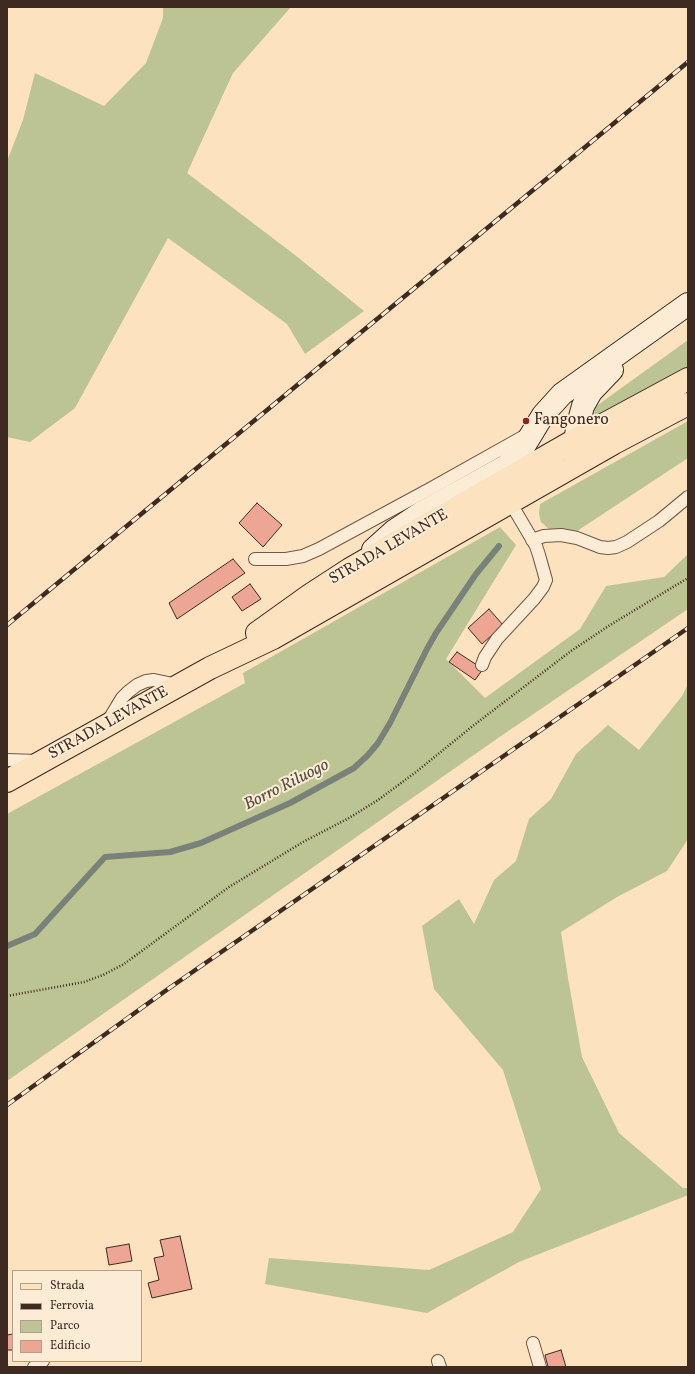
<!DOCTYPE html>
<style>
body{margin:0}
#map{position:relative;width:695px;height:1374px;overflow:hidden;background:#fce2be;font-family:Vollkorn,serif}
canvas{display:block}
.frame{position:absolute;inset:0;border:8px solid #3f2a21;pointer-events:none}
.legend{position:absolute;left:12px;top:1270px;width:130px;height:92px;box-sizing:border-box;background:#fdecd5;border:1px solid #b19e8d;margin:0;padding:5px 7px;list-style:none;font-size:12px;color:#3f2a21}
.legend li{display:flex;align-items:center;gap:8px;height:20px}
.legend b{width:20px;border:1px solid #b19e8d}
</style>
<div id="map">
<canvas width="695" height="1374"></canvas>
<div class="frame"></div>
<ul class="legend">
<li><b style="height:5px;background:#fce2be"></b>Strada</li>
<li><b style="height:5px;background:#3f2a21"></b>Ferrovia</li>
<li><b style="height:11px;background:#bcc494"></b>Parco</li>
<li><b style="height:11px;background:#eda693"></b>Edificio</li>
</ul>
</div>
<script>
const c = document.querySelector('canvas').getContext('2d');
c.lineJoin = 'round';
function fill(path, color) {
  c.fillStyle = color;
  c.fill(path, 'evenodd');
}
function shape(rows) {
  const path = new Path2D();
  for (const r of rows) {
    path.moveTo(r[0], r[1]);
    for (let i = 2; i < r.length; i += 2) path.lineTo(r[i], r[i + 1]);
  }
  return path;
}
function strokePath(path, color, width, dash) {
  c.strokeStyle = color;
  c.lineWidth = width;
  c.lineCap = dash ? 'butt' : 'round';
  c.setLineDash(dash || []);
  c.stroke(path);
}
function write(font, color, halo, rows, align = 'center') {
  c.font = font + ' Vollkorn,serif';
  c.lineWidth = 4;
  c.setLineDash([]);
  c.textBaseline = 'middle';
  c.strokeStyle = halo;
  c.fillStyle = color;
  for (const [text, x, y, turn = 0] of rows) {
    c.save();
    c.translate(x, y);
    c.rotate((+turn || 0) * Math.PI / 180);
    c.textAlign = isNaN(turn) ? turn : align;
    if (halo) c.strokeText(text, 0, 0);
    c.fillText(text, 0, 0);
    c.restore();
  }
}
const green = shape([
 [163,7,291,7,233,73,187,173,295,255,364,311,305,354,287,324,168,238,75,408,30,442,7,437,7,161,23,120,35,73,104,106,146,63,163,18],
 [688,340,688,373,590,426,595,407],
 [688,421,688,458,571,535,552,532,541,522,539,514,540,504],
 [500,527,516,545,446,659,485,698,580,629,606,586,664,577,688,554,688,609,501,736,7,1081,7,814,245,683,243,673],
 [688,684,688,839,667,871,617,897,561,932,568,978,582,1057,619,1133,683,1188,688,1188,688,1195,519,1262,427,1313,265,1284,269,1258,429,1270,513,1232,541,1189,503,1070,434,989,422,926,459,899,474,924,494,880,516,861,529,819,551,799,576,754,608,725,639,750,682,696]
]);
const stream = shape([
 [7,946,35,934,105,857,170,852,201,843,290,803,354,768,368,755,378,743,390,723,427,649,436,633,476,574,499,546]
]);
const building = shape([
 [257,503,282,525,263,547,239,523,257,503],
 [233,559,245,573,177,619,169,603,233,559],
 [250,584,261,599,242,611,232,597,250,584],
 [489,609,503,625,482,644,468,628,489,609],
 [457,652,483,669,475,680,449,662,457,652],
 [180,1236,192,1289,152,1298,148,1283,159,1280,154,1258,164,1256,160,1240,180,1236],
 [129,1244,132,1261,109,1265,106,1248,129,1244],
 [13,1334,13,1350,7,1350,7,1335,13,1334],
 [561,1350,566,1367,548,1367,545,1355,561,1350]
]);
const path = shape([
 [7,996,84,982,103,975,124,964,229,887,303,842,349,818,378,800,416,772,474,725,571,651,610,625,688,578]
]);
const lane = shape([
 [532,540,544,536,561,535,577,538,600,547,608,548,616,547,627,542,659,521,688,497],
 [255,559,286,559,303,556,319,549,430,489,528,434],
 [482,665,485,657,497,639,534,599,543,587,546,580,539,555,536,546,510,502],
 [108,721,122,698,128,692,137,685,146,681,154,680,178,685],
 [7,760,38,761],
 [533,1343,540,1367],
 [438,1361,440,1367],
 [34,1367,43,1361]
]);
const secondary = shape([
 [574,455,577,428,583,406,591,392,612,370],
 [373,550,394,531,421,513,506,466,520,453,543,415,562,394,688,304]
]);
const primary = shape([
 [257,633,310,595,350,569,575,440,688,379],
 [7,781,210,668,273,638,614,443,688,404]
]);
const rail = shape([
 [7,625,688,62],
 [7,1105,168,989,688,628]
]);
const markers = [
 [526,421,4,"#8f2418"]
];
const poiNames = [
 ["Fangonero",534,421]
];
const streetNames = [
 ["STRADA LEVANTE",389,548,-30],
 ["STRADA LEVANTE",109,724,-29]
];
const waterNames = [
 ["Borro Riluogo",287,786,-27]
];
fill(green, '#bcc494');
strokePath(stream, '#798279', 6);
fill(building, '#eda693');
strokePath(building, '#3f2a21', 1);
strokePath(lane, '#6e5848', 14);
strokePath(secondary, '#3f2a21', 24);
strokePath(primary, '#3f2a21', 24);
strokePath(path, '#3f2a21', 2.5, [1, 2]);
strokePath(lane, '#fdecd5', 12);
strokePath(secondary, '#fdecd5', 22);
strokePath(primary, '#fce2be', 22);
strokePath(rail, '#3f2a21', 4.5);
strokePath(rail, '#fdecd5', 3, [9]);
for (const [x, y, r, color] of markers) {
  const dot = new Path2D();
  dot.arc(x, y, r, 0, 2 * Math.PI);
  c.fillStyle = color;
  c.fill(dot);
  strokePath(dot, '#fdecd5', 1.5);
}
write('16px', '#3f2a21', '#fdecd5', poiNames, 'left');
write('16px', '#3f2a21', '#fdecd5', streetNames);
write('italic 17px', '#574f46', '#fdecd5', waterNames);
</script>
